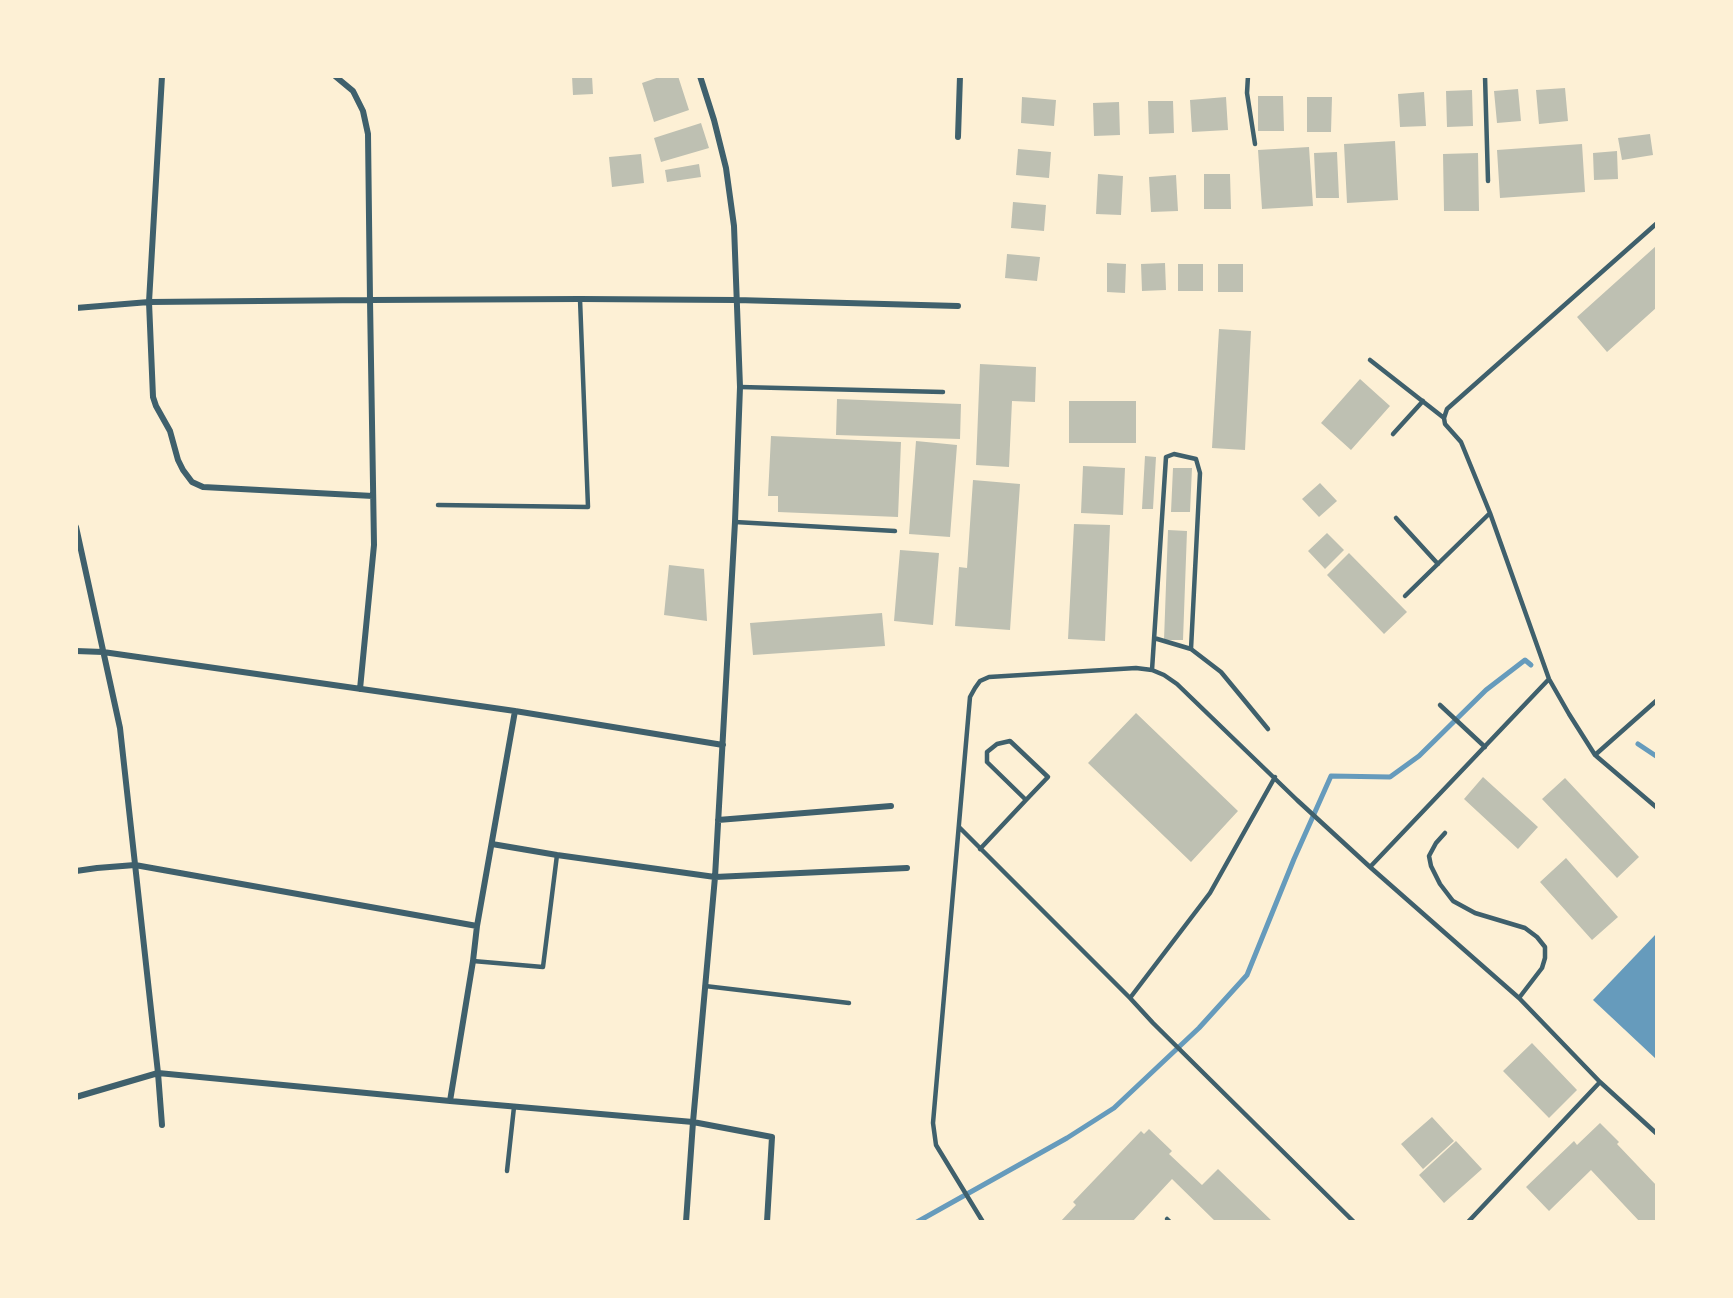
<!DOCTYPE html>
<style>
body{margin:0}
#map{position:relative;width:1733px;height:1298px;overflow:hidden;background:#fdf0d5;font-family:"Sofia Sans Condensed",sans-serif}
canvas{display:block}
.frame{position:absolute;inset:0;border:78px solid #fdf0d5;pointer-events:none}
</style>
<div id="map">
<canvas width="1733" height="1298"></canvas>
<div class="frame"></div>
</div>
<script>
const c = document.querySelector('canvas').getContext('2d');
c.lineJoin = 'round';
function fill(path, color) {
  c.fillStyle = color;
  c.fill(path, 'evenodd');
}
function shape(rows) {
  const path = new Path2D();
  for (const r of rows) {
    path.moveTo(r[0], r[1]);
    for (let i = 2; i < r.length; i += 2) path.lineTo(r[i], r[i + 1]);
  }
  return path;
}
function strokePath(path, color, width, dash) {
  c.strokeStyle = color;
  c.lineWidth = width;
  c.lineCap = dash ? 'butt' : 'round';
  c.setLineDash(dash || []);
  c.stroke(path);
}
const water = shape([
 [1656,934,1656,1059,1593,1000]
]);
const stream = shape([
 [1638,744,1656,756],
 [917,1222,1067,1138,1114,1108,1199,1028,1247,975,1294,859,1331,776,1390,777,1419,756,1486,690,1525,660,1531,665]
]);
const building = shape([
 [572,76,592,76,593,94,573,95],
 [662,76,678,76,689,110,654,122,642,83],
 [1565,88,1568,121,1539,124,1536,90],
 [1518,89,1521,121,1497,123,1494,91],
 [1472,90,1473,126,1447,127,1446,91],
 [1424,92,1426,126,1400,127,1398,94],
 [1258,96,1283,96,1284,131,1258,131],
 [1022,97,1056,100,1054,126,1021,123],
 [1226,97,1228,130,1192,132,1190,100],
 [1307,97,1332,97,1331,132,1307,132],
 [1148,101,1173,101,1174,133,1149,134],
 [1119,102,1120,135,1094,136,1093,103],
 [701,123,709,148,661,162,654,138],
 [1650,134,1653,155,1622,160,1618,138],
 [1395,141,1398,200,1347,203,1344,144],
 [1582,144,1585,192,1500,198,1497,150],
 [1309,147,1313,206,1262,209,1258,150],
 [1018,149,1051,152,1049,178,1016,175],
 [1617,151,1618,179,1594,180,1593,153],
 [1337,152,1339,198,1316,198,1314,153],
 [1478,153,1479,211,1444,211,1443,154],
 [641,154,644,183,612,187,609,157],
 [699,164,701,177,667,182,665,170],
 [1098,174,1123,176,1121,215,1096,214],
 [1204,174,1230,174,1231,209,1204,209],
 [1176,175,1178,211,1151,212,1149,177],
 [1013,202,1046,205,1044,231,1011,228],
 [1656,246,1656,308,1607,352,1577,317],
 [1007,254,1040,257,1037,281,1005,278],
 [1107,263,1126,264,1125,293,1107,292],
 [1165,263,1166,290,1142,291,1141,264],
 [1178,264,1203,264,1203,291,1178,291],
 [1218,264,1243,264,1243,292,1218,292],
 [1219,329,1251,331,1245,450,1212,448],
 [980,364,1036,367,1035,402,1012,401,1009,467,976,465],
 [1360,379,1390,406,1351,450,1321,423],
 [837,399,961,404,960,439,836,435],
 [1069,401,1136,401,1136,443,1069,443],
 [771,436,901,442,898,517,778,512,778,496,768,496],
 [916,441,957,445,950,537,909,534],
 [1145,456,1156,457,1153,509,1142,509],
 [1083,466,1125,468,1123,515,1081,513],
 [1173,468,1192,468,1190,512,1171,512],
 [973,480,1020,484,1010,630,955,626,959,567,967,568],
 [1320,483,1337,501,1319,517,1302,499],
 [1074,524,1110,525,1105,641,1068,639],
 [1168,530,1187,531,1183,640,1164,640],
 [1327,533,1344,550,1325,569,1308,551],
 [900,550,939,553,933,625,894,621],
 [1349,553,1407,612,1384,634,1327,575],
 [669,565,704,569,707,621,664,615],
 [882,613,885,646,753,655,750,623],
 [1136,713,1238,811,1191,862,1088,763],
 [1483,777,1538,827,1518,849,1464,799],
 [1565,778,1639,857,1617,878,1542,799],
 [1566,858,1618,917,1592,940,1540,882],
 [1532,1043,1577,1090,1549,1118,1503,1071],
 [1432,1117,1454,1141,1423,1169,1401,1144],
 [1600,1123,1619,1142,1617,1144,1656,1185,1656,1222,1640,1222,1591,1170,1549,1211,1526,1187,1574,1141,1577,1145],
 [1149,1129,1172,1151,1169,1154,1202,1185,1218,1169,1273,1222,1216,1222,1172,1179,1132,1222,1060,1222,1076,1205,1073,1202,1141,1131,1144,1134],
 [1456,1141,1482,1169,1444,1203,1419,1175]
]);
const service = shape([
 [1248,76,1247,93,1255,144],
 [1485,76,1488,181],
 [1656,224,1447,409,1444,418,1445,424,1461,442,1490,513,1549,679,1569,714,1595,755,1656,807],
 [1370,360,1444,418],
 [740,387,943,392],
 [1393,434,1423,401],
 [438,505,588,507,580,299],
 [1396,518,1438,564],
 [735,522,895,531],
 [1405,596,1490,513],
 [1154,638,1191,649,1221,672,1268,729],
 [1152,670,1166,457,1174,454,1196,459,1200,473,1191,649],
 [1440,705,1485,747],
 [1595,755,1656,701],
 [959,827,1130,998,1153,1023,1354,1222],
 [1445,833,1436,843,1429,856,1431,866,1440,884,1453,901,1475,913,1525,928,1537,937,1545,947,1545,958,1542,968,1519,998],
 [980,849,1026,800,1048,777,1010,741,997,744,987,752,987,762,1026,800],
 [1370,867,1549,679],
 [473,961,543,967,557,855],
 [705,986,849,1003],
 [1130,998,1210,893,1275,777],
 [507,1171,514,1107],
 [1167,1219,1170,1222],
 [983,1222,936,1145,933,1123,970,697,975,688,980,681,989,677,1136,668,1152,670,1164,675,1177,684,1297,800,1370,867,1519,998,1600,1082,1656,1133],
 [1468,1222,1600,1082]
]);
const minor = shape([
 [162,76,149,302,153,397,156,406,170,431,178,460,183,470,192,482,203,487,373,496],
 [335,76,353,91,363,111,368,134,370,300,580,299,736,300,958,306],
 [958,137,960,76],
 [76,308,149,302,370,300,374,545,360,689],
 [76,527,120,728,158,1073,162,1125],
 [76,651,103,652,515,711,723,745],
 [718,820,891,806],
 [492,844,557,855,715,877,907,868],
 [76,871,97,868,135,865,477,926],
 [76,1097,158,1073,450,1101,693,1122,772,1137,767,1222],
 [450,1101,473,961,477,926,515,711],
 [686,1222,693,1122,715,877,735,522,740,387,734,226,726,168,714,120,700,76]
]);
fill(water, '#669bbc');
strokePath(stream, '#669bbc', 5);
fill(building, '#bec0b2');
strokePath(service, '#3f606c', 4.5);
strokePath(minor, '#3f606c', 6);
</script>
